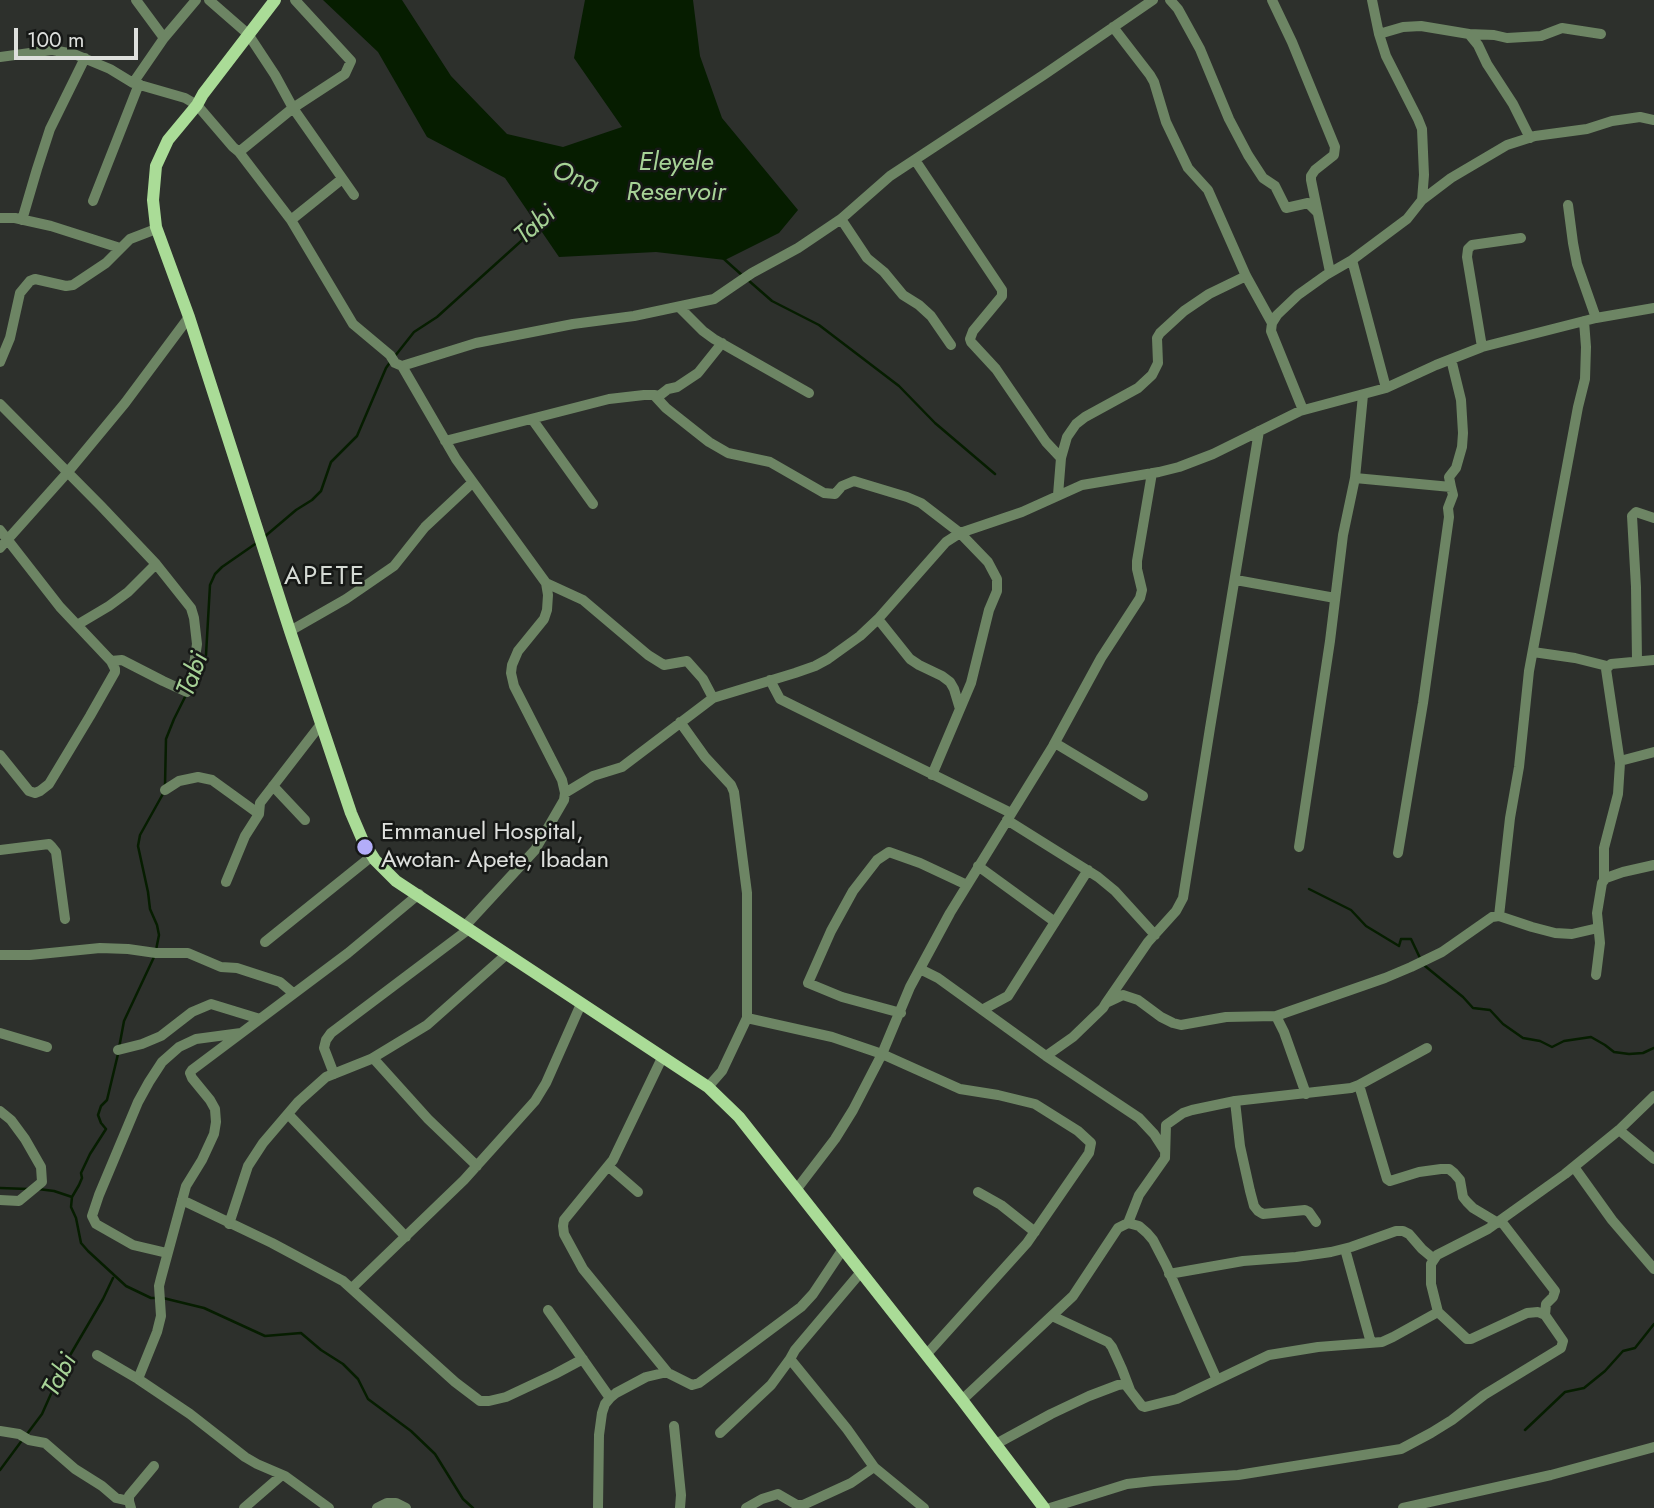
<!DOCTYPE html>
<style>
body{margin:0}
#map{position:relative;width:1654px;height:1508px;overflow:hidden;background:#2d302c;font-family:Jost,sans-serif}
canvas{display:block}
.scale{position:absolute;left:14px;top:28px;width:124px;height:32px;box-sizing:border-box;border:4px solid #dee0dd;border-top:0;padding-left:9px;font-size:21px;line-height:24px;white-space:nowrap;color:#dee0dd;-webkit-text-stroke:5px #161816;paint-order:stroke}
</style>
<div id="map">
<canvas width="1654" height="1508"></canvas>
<div class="scale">100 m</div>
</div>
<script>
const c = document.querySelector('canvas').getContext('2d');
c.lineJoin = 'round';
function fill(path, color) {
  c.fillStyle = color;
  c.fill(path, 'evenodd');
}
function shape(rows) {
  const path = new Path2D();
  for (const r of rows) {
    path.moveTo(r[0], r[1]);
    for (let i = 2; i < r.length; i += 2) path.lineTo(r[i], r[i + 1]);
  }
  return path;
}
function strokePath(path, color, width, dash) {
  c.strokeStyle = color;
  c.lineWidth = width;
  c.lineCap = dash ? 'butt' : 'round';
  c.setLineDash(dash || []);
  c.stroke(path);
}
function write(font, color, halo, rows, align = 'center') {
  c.font = font + ' Jost,sans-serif';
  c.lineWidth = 5;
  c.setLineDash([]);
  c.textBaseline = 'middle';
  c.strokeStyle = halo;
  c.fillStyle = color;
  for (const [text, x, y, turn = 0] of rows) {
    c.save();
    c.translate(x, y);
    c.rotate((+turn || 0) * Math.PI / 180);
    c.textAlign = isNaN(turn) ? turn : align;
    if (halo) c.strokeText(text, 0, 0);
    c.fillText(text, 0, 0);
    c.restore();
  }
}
const water = shape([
 [323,0,402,0,451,76,507,134,563,147,622,127,574,58,585,0,693,0,700,56,722,118,798,210,779,233,725,260,656,252,559,257,505,178,427,137,378,52]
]);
const stream = shape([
 [724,259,743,276],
 [748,280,772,301,819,325,899,386,935,423,995,474],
 [395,356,414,332,437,317,540,224],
 [263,538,296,510,312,500,321,491,331,462,357,436,386,368,391,361],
 [189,689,191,683,200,676,206,655,210,585,215,574,222,567,258,542],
 [165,785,166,739,174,719,186,695],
 [1309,889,1351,910,1366,926,1399,946,1401,939,1411,939,1420,958],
 [156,950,159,935,157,925,150,909,148,892,138,846,140,835,164,792],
 [1425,966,1463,997,1473,1008,1490,1010,1503,1024,1523,1038,1540,1041,1552,1047,1564,1041,1591,1037,1605,1045,1614,1052,1629,1054,1643,1053,1654,1048],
 [119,1048,124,1021,154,957],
 [118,1054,107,1100,101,1106,98,1115,101,1123,106,1129,90,1154,81,1173,82,1178,79,1185,72,1197,71,1207,76,1218,81,1243,88,1251,126,1286,151,1298,156,1298],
 [0,1188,28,1189],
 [38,1189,54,1191,72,1197],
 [163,1298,204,1308,265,1336,301,1333,321,1350,343,1364,358,1379,368,1399,411,1431,435,1454,463,1499,473,1508],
 [1525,1430,1565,1392,1584,1388,1605,1371,1623,1351,1635,1348,1654,1324],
 [27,1434,42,1414,62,1369,103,1299,113,1278],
 [0,1470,23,1439]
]);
const minor = shape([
 [136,0,164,38],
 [209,0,248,34,275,75,293,108,354,195],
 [1170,0,1178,9,1200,49,1229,119,1248,155,1263,178,1275,186,1286,208,1308,203,1317,212],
 [1272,0,1292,42,1335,147,1334,155,1315,170,1311,176,1311,180,1330,272],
 [1372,0,1379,34,1386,56,1418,119,1422,129,1424,175,1422,200],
 [1113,27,1150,75,1154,82,1166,122,1188,168,1208,190,1246,276,1272,323],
 [1379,34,1403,27,1421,26,1469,34,1478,45,1487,64,1513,104,1530,138],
 [1469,34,1494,35,1507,38,1541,36,1562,28,1601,34],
 [0,57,52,50,74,54,110,69,133,83,185,98,197,105,233,147,239,152,291,220,353,324,390,355,395,363,402,366,456,459,546,583,548,595,547,610,544,619,518,651,512,665,511,673,514,686,562,780,565,793,564,800,535,850,465,926],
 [133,83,164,38,196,0],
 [239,152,293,108,345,74,351,61,295,0],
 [915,160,1002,290,1002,296,973,331,970,339,971,342,996,369,1046,442,1061,458],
 [93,201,139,84],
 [1568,205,1573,243,1577,264,1596,318],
 [0,218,15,218,51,226,120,248],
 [841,219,867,258,884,272,903,295,919,305,931,316,951,345],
 [22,220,37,169,50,129,85,58],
 [291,220,342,179],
 [1352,260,1386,388],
 [679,307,703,331,714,339,809,393],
 [1482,347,1467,257,1468,249,1472,245,1521,238],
 [0,362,10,338,20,293,30,281,35,279,66,286,73,285,106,263,130,239,156,229],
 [402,366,476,343,573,324,634,316,714,299,752,273,798,248,841,219,890,176,1045,74,1153,0],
 [654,395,659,396,668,389,677,387,698,373,722,343],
 [0,404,101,506,156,564,191,608,194,618,197,644,194,665],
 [1303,410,1271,331,1272,323,1277,315,1298,295,1326,275,1352,260,1407,219,1422,200,1451,178,1507,145,1535,136,1587,129,1612,121,1640,117,1654,120],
 [532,419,593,504],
 [445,441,609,399,644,395,654,395,666,408,709,442,728,453,770,462,824,493,835,494,842,486,854,481,907,497,921,503,960,533,988,562,997,579,997,591,989,610,971,683,932,775],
 [1355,478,1451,487,1453,495,1448,508,1449,517,1423,703,1398,853],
 [1451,487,1449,477,1456,468,1462,447,1463,433,1461,400,1451,359],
 [1058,495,1061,458,1067,437,1076,424,1085,417,1138,388,1152,375,1158,363,1157,338,1160,333,1184,311,1209,294,1246,276],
 [0,530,60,607,111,661,115,669,115,672,90,716,49,784,40,791,35,793,29,791,0,755],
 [0,548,67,473,125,403,189,317],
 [1236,580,1335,598],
 [546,583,583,600,648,655,664,665,687,661,703,679,713,698],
 [878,619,910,659,919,665,942,676,950,682,954,689,960,709],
 [77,625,109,606,128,592,156,564],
 [290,631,346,599,394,566,425,527,472,483],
 [1533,652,1575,658,1607,666],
 [111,661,122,660,163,681,187,692],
 [1637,661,1636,587,1632,516,1636,512,1654,518],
 [770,680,780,699,790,704,1011,813],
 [680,722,705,757,731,785,734,792,747,893,747,1018,722,1071,708,1087],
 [1055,743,1143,796],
 [1620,761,1654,752],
 [273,786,305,820],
 [165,790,179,781,198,777,212,780,259,814],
 [565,793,593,776,622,767,713,698,795,673,815,666,828,659,860,636,878,619,946,542,960,533,1022,512,1082,485,1159,472,1179,467,1213,454,1300,411,1386,388,1436,365,1482,347,1596,318,1654,308],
 [1007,820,1098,877,1115,891,1155,935],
 [1299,847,1330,641,1343,535,1355,478,1363,395],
 [0,850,49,844,52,847,56,852,65,919],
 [978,866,1055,922],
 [1604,880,1604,848,1618,794,1620,763,1606,669,1611,664,1654,660],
 [226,882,245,836,259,814,260,803,321,724],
 [1499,916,1510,818,1519,767,1529,671,1578,407,1585,379,1586,347,1584,321],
 [265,942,372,856],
 [0,955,30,955,100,948,128,949,156,953,188,953,221,967,237,968,280,982,293,993],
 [920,969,938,978,1046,1056,1139,1118,1154,1134,1165,1151],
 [1596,975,1600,943,1597,913,1602,883,1606,878,1623,872,1654,865],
 [1106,1003,1148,942,1176,911,1183,898,1210,728,1259,431],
 [982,1010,1008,996,1088,870],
 [901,1013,842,997,808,983,831,931,853,891,877,860,889,852,920,863,967,885],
 [1276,1016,1284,1032,1306,1094],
 [747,1018,832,1037,882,1054,960,1089,998,1095,1035,1104,1078,1131,1091,1143,1089,1153,1027,1243,926,1355],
 [0,1033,47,1047],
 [118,1050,142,1044,161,1036,192,1012,211,1004,260,1019],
 [1046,1056,1073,1037,1103,1008,1106,1003,1123,995,1138,1000,1161,1017,1173,1023,1181,1025,1226,1017,1276,1016,1385,978,1411,967,1442,952,1492,917,1499,916,1532,927,1555,933,1572,934,1598,928],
 [373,1058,428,1119,477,1166],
 [662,1058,613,1160,564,1220,563,1226,564,1234,583,1269,668,1373],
 [334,1074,324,1048,326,1040,331,1033,469,929],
 [1359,1085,1387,1179,1390,1181,1419,1172,1441,1169,1449,1169,1454,1173,1460,1180,1463,1197,1467,1202,1473,1208,1498,1223],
 [1235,1101,1240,1146,1250,1191,1254,1206,1258,1211,1263,1214,1305,1210,1309,1212,1316,1222],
 [0,1111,11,1120,25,1139,41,1167,42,1182,19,1201,0,1200],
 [288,1114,406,1237],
 [1619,1130,1654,1159],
 [608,1166,638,1192],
 [1574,1167,1612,1220,1654,1269],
 [796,1190,835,1139,853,1110,882,1054,910,987,950,913,1053,746,1101,658,1140,598,1142,590,1137,569,1137,561,1152,473],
 [978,1192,1001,1205,1035,1232],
 [182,1200,272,1243,343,1281,455,1382,480,1401,489,1401,506,1397,555,1374,583,1359],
 [1501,1221,1555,1291,1553,1297,1546,1304,1545,1315],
 [1128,1223,1139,1195,1165,1158,1166,1125,1183,1113,1192,1110,1235,1101,1351,1088,1359,1085,1427,1048],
 [229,1224,248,1166,263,1143,298,1102,326,1077,371,1059,427,1025,507,954],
 [1345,1249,1371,1343],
 [167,1253,133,1245,96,1224,92,1216,99,1195,138,1102,149,1082,162,1062,179,1047,196,1039,241,1033],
 [861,1272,795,1350,790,1359,847,1429,874,1467,924,1508],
 [1169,1274,1243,1261,1296,1257,1331,1252,1351,1247,1396,1231,1403,1231,1409,1234,1422,1249,1434,1259],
 [352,1288,464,1180,535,1101,546,1083,581,1004],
 [548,1310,610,1398],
 [1052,1316,1108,1342,1112,1347,1122,1369,1130,1390],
 [97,1355,138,1379,190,1414,245,1457,257,1464,285,1476,329,1508],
 [138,1379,157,1332,161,1316,159,1286,161,1278,186,1186,202,1160,214,1134,216,1122,215,1109,210,1100,192,1078,190,1073,192,1070,348,953,419,894],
 [962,1400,1073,1296,1118,1228,1128,1223,1139,1226,1147,1233,1153,1240,1166,1265,1217,1380],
 [674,1426,681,1495,680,1508],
 [0,1431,19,1434,29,1440,45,1443,75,1469,102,1486,116,1498,129,1501],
 [720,1433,771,1385,790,1359],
 [996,1444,1051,1414,1089,1396,1118,1385,1125,1384,1142,1406,1145,1407,1177,1399,1269,1355,1318,1347,1382,1342,1393,1337,1438,1312],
 [131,1508,129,1501,129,1496,154,1466],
 [244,1508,282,1475],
 [377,1508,387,1503,396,1503,406,1508],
 [598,1508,599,1435,602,1413,605,1404,610,1398,616,1393,646,1377,663,1373,668,1373,692,1385,699,1383,801,1307,813,1294,843,1249],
 [746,1508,762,1499,778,1494,797,1505,803,1505,851,1483,874,1467],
 [1050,1508,1127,1484,1153,1481,1238,1475,1401,1449,1431,1433,1452,1420,1484,1395,1561,1348,1563,1341,1545,1315,1538,1312,1527,1313,1471,1339,1467,1339,1438,1312,1431,1284,1431,1264,1437,1255,1488,1229,1565,1174,1619,1130,1654,1096],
 [1403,1508,1551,1475,1654,1447]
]);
const major = shape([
 [275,0,203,94,197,105,168,140,156,166,153,200,156,227,189,317,290,631,351,813,363,841,375,860,396,881,708,1087,739,1117,962,1400,1044,1508]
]);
const markers = [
 [365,847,9,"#b3adf9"]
];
const poiNames = [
 ["Emmanuel Hospital,",381,833],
 ["Awotan- Apete, Ibadan",381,861]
];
const waterNames = [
 ["Eleyele",676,164],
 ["Reservoir",676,194],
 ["Ona",575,179,21],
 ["Tabi",536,226,-41],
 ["Tabi",194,675,-69],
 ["Tabi",61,1376,-62]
];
const neighbourhoodNames = [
 ["APETE",325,578]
];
fill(water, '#061d00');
strokePath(stream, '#061d00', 2.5);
strokePath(minor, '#6d8564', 10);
strokePath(major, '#aadc97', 12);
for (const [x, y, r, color] of markers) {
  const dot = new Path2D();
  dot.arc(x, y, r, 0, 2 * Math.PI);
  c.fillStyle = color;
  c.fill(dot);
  strokePath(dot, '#161816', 2.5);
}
write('24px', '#dee0dd', '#161816', poiNames, 'left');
write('italic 26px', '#a6d296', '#161816', waterNames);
c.letterSpacing = '2px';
write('26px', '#d5dad4', '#161816', neighbourhoodNames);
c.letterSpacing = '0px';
</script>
